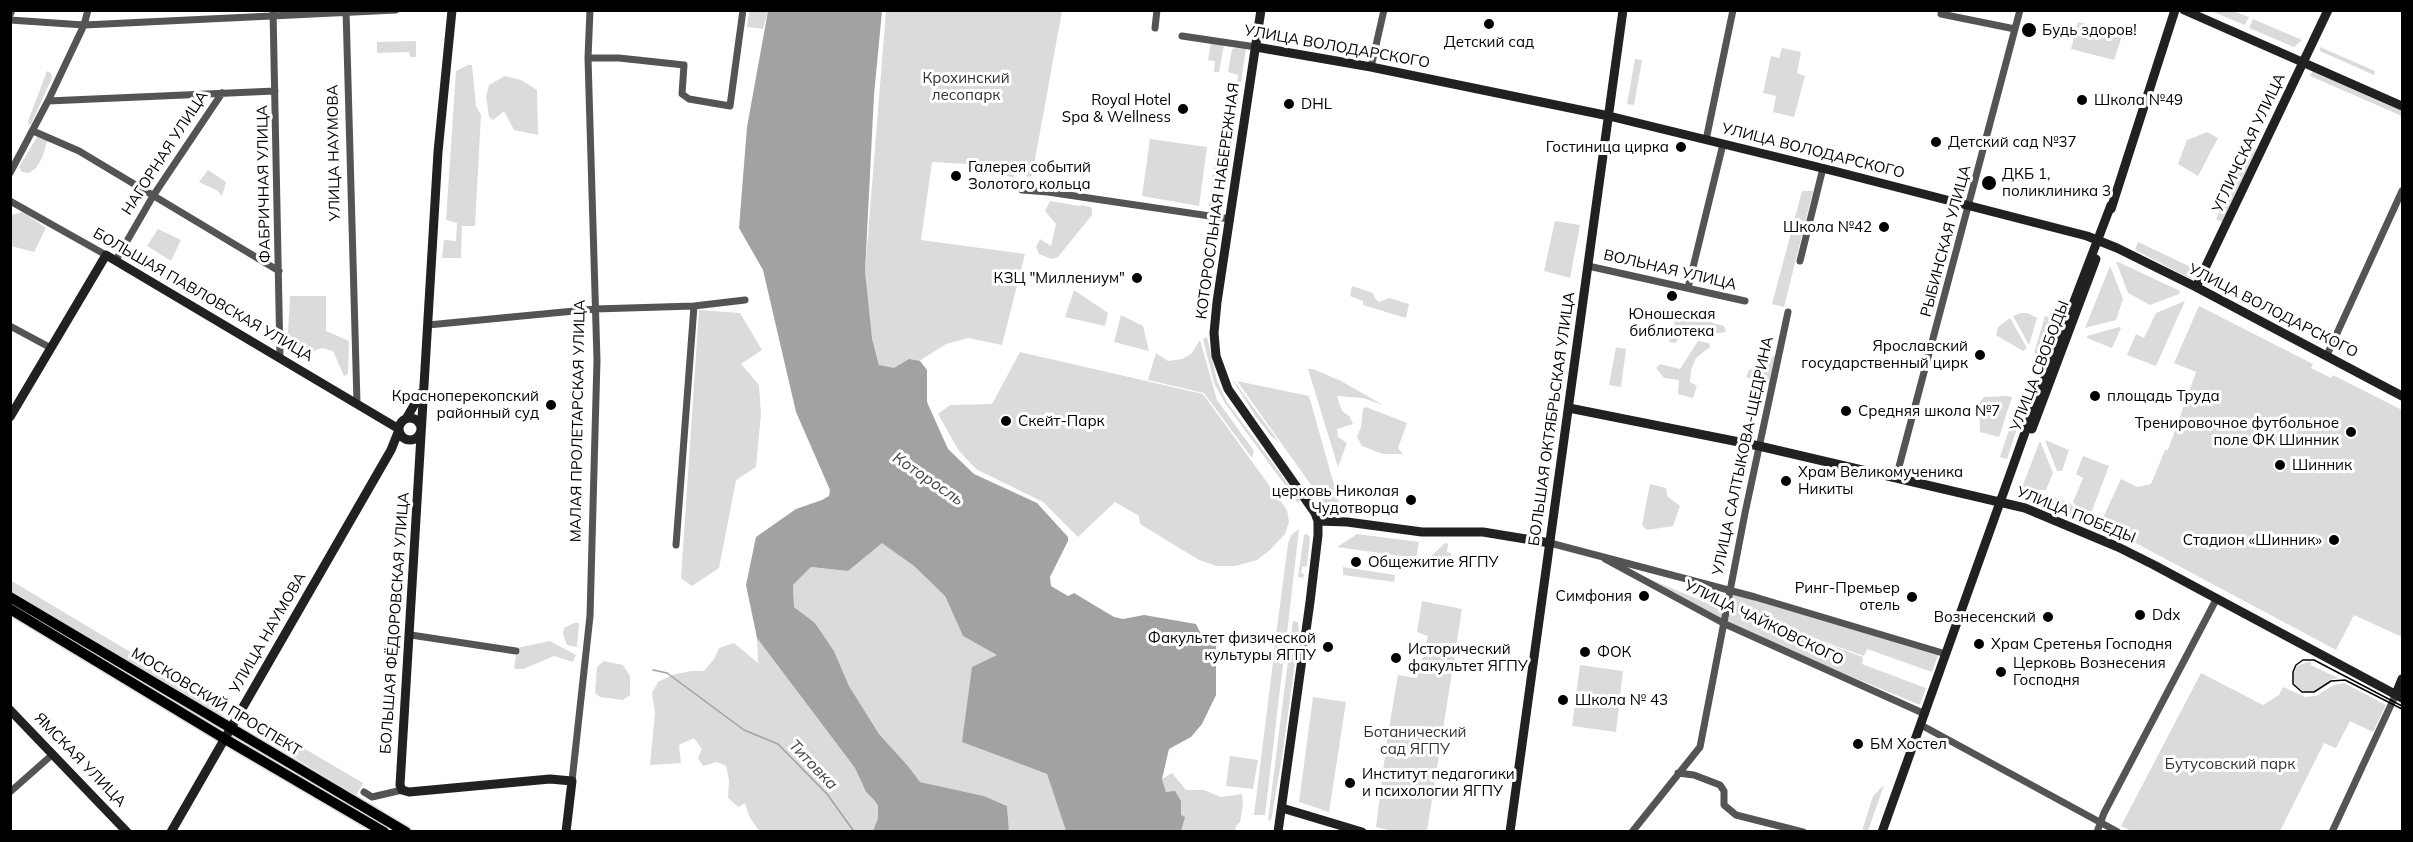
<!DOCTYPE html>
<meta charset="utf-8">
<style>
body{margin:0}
#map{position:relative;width:2413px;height:842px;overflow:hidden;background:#fff;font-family:Mulish,sans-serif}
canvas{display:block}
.frame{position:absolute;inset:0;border:12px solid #000;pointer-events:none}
</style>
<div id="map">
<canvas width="2413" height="842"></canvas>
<div class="frame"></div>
</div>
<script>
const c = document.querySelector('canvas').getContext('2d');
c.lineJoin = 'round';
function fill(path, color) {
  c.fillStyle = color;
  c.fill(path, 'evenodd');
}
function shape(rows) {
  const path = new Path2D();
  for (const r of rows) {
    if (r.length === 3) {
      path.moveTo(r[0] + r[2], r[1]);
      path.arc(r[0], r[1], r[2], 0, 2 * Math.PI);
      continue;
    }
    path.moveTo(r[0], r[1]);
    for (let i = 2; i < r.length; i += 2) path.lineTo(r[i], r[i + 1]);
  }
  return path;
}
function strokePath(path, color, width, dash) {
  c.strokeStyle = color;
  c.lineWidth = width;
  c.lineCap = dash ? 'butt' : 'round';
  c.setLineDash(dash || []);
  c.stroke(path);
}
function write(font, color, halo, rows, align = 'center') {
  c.font = font + ' Mulish,sans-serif';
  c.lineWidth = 6;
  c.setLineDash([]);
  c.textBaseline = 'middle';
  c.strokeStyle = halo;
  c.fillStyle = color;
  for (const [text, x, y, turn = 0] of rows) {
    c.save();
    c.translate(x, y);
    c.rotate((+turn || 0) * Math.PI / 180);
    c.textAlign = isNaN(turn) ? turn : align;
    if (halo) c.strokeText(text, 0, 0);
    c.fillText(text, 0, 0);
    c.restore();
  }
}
const green = shape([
 [749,11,768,11,763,29,747,27],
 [886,11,1062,11,1032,176,1027,177,1021,166,1012,170,1015,178,999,174,987,165,932,162,921,240,1025,254,1002,345,968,338,946,344,900,373,880,368,867,317,865,272],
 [2211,11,2233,11,2249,17,2245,25],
 [2253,19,2302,40,2294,47,2249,28],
 [2078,22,2123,33,2114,60,2071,49],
 [416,41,416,57,410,57,409,52,377,53,377,42],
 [1211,43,1224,45,1219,72,1214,72,1215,61,1208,60],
 [2320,47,2375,71,2374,75,2320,51],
 [1235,48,1246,49,1221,211,1210,210,1209,206,1216,149,1227,150,1238,75,1228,72,1232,49],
 [1782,48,1801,52,1797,73,1805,76,1794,117,1773,112,1776,96,1763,93,1771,56,1779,58],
 [1635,59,1642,60,1634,105,1627,104],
 [468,65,472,65,476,106,481,115,475,226,462,226,461,258,442,258,444,240,456,241,457,223,446,220,456,71],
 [2313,70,2402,110,2402,116,2310,76],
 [47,71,51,73,52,78,31,124,29,126,28,121],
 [505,76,521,80,537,90,538,135,514,130,504,111,493,120,489,117,486,96,489,85],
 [2207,132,2218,138,2198,176,2178,164,2187,140],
 [37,137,50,141,47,142,42,158,36,168,29,173,22,172,19,167],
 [1150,139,1207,147,1199,206,1142,196],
 [2250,147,2256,150,2222,222,2216,219],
 [208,170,226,182,222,196,218,191,199,182],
 [1802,191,1813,191,1784,307,1772,304],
 [1050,201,1080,206,1082,205,1091,207,1092,210,1092,215,1058,257,1051,259,1039,254,1036,247,1040,239,1051,246,1056,224,1045,211],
 [23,212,46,228,34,252,11,246,11,215],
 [1555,221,1580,225,1570,278,1544,271],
 [158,229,181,240,171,261,147,246],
 [2138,242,2195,269,2191,279,2135,250],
 [2116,261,2180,291,2179,294,2150,305,2128,293],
 [2110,266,2123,299,2116,320,2085,328],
 [1352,286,1373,293,1375,298,1379,302,1389,298,1409,304,1406,318,1363,305,1363,301,1350,296],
 [1074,290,1108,313,1105,326,1065,317],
 [290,296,326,296,326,331,349,341,348,374,344,376,333,351,322,348,306,354,287,348],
 [2185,301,2156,366,2127,355,2136,334,2144,338,2156,313],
 [2199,306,2313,364,2311,368,2331,378,2333,375,2402,410,2402,637,2354,615,2336,650,2100,524,2121,479,2137,487,2151,484,2165,450,2168,450,2196,372,2174,363],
 [699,310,740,313,762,350,741,364,759,385,761,414,756,467,736,480,719,568,692,586,681,578],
 [2020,313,2027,313,2037,318,2029,345,2013,316],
 [1681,314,1724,326,1726,332,1703,335,1684,333,1675,343,1669,342,1676,318],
 [1121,315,1143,326,1149,351,1114,342],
 [2045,316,2055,319,2043,356,2034,353],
 [2010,318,2027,348,2023,351,1996,335,1998,327],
 [2119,327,2121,328,2112,348,2087,338,2087,336],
 [1207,337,1217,381,1227,402,1300,500,1298,503,1225,403,1214,383,1203,339],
 [1200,340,1217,400,1254,451,1252,458,1204,393,1148,380,1156,353,1168,361,1182,359,1191,354],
 [1698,341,1709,343,1710,347,1696,358,1691,370,1690,382,1697,386,1693,398,1678,394,1679,380,1664,378,1656,368,1660,364,1680,369],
 [1616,347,1626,349,1621,387,1609,385],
 [1020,352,1203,394,1287,510,1289,522,1285,534,1270,550,1257,560,1235,566,1217,566,1199,560,1140,524,1139,516,1115,502,1078,537,1043,502,976,469,959,451,938,414,950,405,992,404],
 [1776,354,1770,386,1746,377,1749,370,1761,366],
 [1308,369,1313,369,1341,381,1383,405,1363,398,1337,396,1342,411,1350,417,1353,424,1337,429,1338,437,1347,443,1338,467],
 [1233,381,1234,381,1279,442,1272,437,1256,417],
 [1237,381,1309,396,1342,513,1331,513],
 [2007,396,2012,397,1999,437,1980,432,1979,403,1984,397],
 [2019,399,2026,401,2007,459,2000,457],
 [1366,407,1407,423,1398,448,1403,454,1383,454,1362,446,1357,437,1361,427,1363,409],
 [2045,440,2069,450,2062,471,2057,471],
 [2040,441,2053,473,2046,490,2021,490],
 [2083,456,2109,466,2088,521,2073,502,2083,478,2076,474],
 [1650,484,1666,488,1667,496,1680,506,1673,526,1647,530,1642,525],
 [2023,493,2046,494,2070,503,2083,520],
 [1299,529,1284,660,1273,658,1288,544,1291,535],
 [1307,534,1310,537,1307,566,1302,567,1301,573,1304,574,1303,578,1298,577,1304,535],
 [1357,534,1419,542,1416,558,1337,547],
 [882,542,914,566,945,596,963,636,998,655,962,742,1047,774,1066,831,1009,831,1007,806,984,796,920,782,908,766,879,734,849,686,834,651,815,623,794,607,793,585,811,567,848,571],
 [1445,543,1448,544,1447,552,1451,553,1451,558,1455,559,1455,566,1425,562],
 [1343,567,1395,575,1394,582,1343,575],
 [1645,577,1726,611,1725,623,1645,580],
 [10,580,122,647,228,709,223,715,215,716,11,590],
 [1730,591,1938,655,1932,672,1867,649,1864,656,1739,611,1863,657,1862,664,1926,688,1920,705,1725,624],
 [1422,601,1462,609,1427,831,1393,831,1376,827,1387,740,1398,675,1417,678,1428,636,1417,632],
 [1293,621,1298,622,1299,633,1283,751,1271,821,1268,820],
 [574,623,579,623,577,647,567,645,563,634,564,628],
 [757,638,855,768,866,792,875,801,878,806,878,818,873,832,759,831,749,816,745,803,738,807,728,798,729,780,726,766,717,762,703,766,698,758,702,749,694,738,679,745,681,763,650,765,655,713,652,693,658,682,672,675,691,671,704,671,714,659,719,648,734,643,758,663],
 [550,641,576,655,573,662,554,656,523,669,514,669,517,648],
 [604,661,623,665,630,676,630,695,623,700,600,697,595,693,597,667],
 [1273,662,1283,664,1265,815,1254,815],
 [2307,662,2311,662,2311,665,2338,678,2330,680,2312,692,2303,691,2295,685,2293,676,2297,666],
 [1580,665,1623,671,1616,732,1572,726],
 [2201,673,2263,705,2279,695,2283,687,2305,697,2316,696,2334,685,2344,683,2386,705,2373,732,2350,721,2336,748,2324,743,2280,831,2131,831,2121,826],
 [1313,697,1346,702,1329,812,1299,802],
 [249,716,363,783,356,796,250,730,246,722],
 [1230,756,1258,760,1253,789,1226,786],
 [1172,773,1186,790,1204,790,1221,797,1242,794,1243,805,1240,822,1235,828,1236,831,1181,831,1181,816,1166,792,1162,779],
 [1884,785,1868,831,1862,831,1873,796]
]);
const water = shape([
 [768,11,882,11,874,95,865,272,872,338,879,365,894,368,909,359,920,361,927,370,927,402,948,449,974,474,1037,503,1068,537,1068,541,1050,577,1051,586,1068,596,1074,593,1114,617,1123,619,1144,615,1196,624,1203,638,1216,644,1216,695,1202,724,1191,737,1169,749,1162,779,1166,792,1175,791,1181,801,1181,815,1185,817,1181,831,1066,831,1047,774,962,742,972,667,997,655,963,636,945,596,914,566,882,543,848,571,811,567,793,585,794,607,815,623,834,651,849,686,879,734,908,766,920,782,984,796,1007,806,1009,831,873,831,878,818,878,806,875,801,866,792,855,768,757,638,746,585,756,537,796,509,822,500,829,496,830,490,796,412,763,270,739,228,747,127]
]);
const stream = shape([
 [653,670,667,673,744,730,778,744,827,794,853,830,857,832]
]);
const street = shape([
 [273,10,280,357],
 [346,10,357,403],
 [1941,14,2015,29],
 [10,15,12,10],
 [10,20,84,25,396,10],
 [1155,28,1157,10],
 [1182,36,1256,47],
 [588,58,619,58,684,65,682,94,689,99,730,106,743,10],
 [1371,67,1384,10],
 [48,101,275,91],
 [33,131,79,151,279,271],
 [1706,140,1733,10],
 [10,173,48,101,84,25,88,10],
 [1022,190,1048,192,1230,219],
 [10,201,106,255],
 [116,260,153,196,222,93],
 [1800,261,1823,168],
 [1588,266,1745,301],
 [1688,288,1723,144],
 [428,325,595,309,694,306,745,300],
 [10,326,51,348],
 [2327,355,2402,191],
 [1896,478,2020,10],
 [1550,543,1755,597,1946,654],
 [676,545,694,306],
 [1605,559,1725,624,1925,714],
 [411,635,516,651],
 [1921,725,2118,832],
 [1678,773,1694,775,1720,785,1724,791,1724,805,1736,815,1803,832],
 [572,781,590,616,597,360,588,58,590,10],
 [10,792,53,754],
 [364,792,372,797,402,790],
 [1632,832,1700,747,1745,513,1788,312],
 [2097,832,2104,813,2217,598],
 [2332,832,2396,694]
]);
const secondary = shape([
 [452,10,438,152,400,785,402,790,409,792,550,779,572,781,566,832],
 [1261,10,1217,302,1214,333,1216,356,1228,389,1315,513,1318,521,1318,535,1310,602,1278,832],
 [2184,10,2402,106],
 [1256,47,1371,67,1609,116,1834,171,2087,236,2117,248,2196,287,2402,396],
 [2111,209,2175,10],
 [2196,287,2328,10],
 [1569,408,1759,446,2025,508,2118,547,2154,565,2402,698],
 [10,417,106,255,399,429],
 [410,429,11],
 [406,419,421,393],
 [2032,429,2096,259],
 [1318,521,1347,522,1422,532,1483,532,1550,543],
 [2396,694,2402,679],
 [10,710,127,832],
 [1282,808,1362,832],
 [171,832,391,450,399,430],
 [1510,832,1623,10],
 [1882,832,2042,385,2111,205]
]);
const primary = shape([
 [10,597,406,832],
 [10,609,225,739,384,832]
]);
const tram = shape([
 [2402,706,2314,660,2303,660,2296,665,2293,672,2293,684,2302,692,2314,692,2331,681,2345,680,2402,709]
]);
const markers = [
 [1489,24,6,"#000"],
 [2029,30,8,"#000"],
 [2082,100,6,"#000"],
 [1289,104,6,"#000"],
 [1183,109,6,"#000"],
 [1936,142,6,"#000"],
 [1681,147,6,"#000"],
 [956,176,6,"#000"],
 [1989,183,8,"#000"],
 [1884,227,6,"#000"],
 [1137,278,6,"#000"],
 [1672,296,6,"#000"],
 [1980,355,6,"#000"],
 [2095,396,6,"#000"],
 [551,405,6,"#000"],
 [1846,411,6,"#000"],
 [1006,421,6,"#000"],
 [2351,432,6,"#000"],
 [2280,465,6,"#000"],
 [1786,481,6,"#000"],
 [1411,500,6,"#000"],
 [2334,540,6,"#000"],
 [1356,562,6,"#000"],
 [1644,596,6,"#000"],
 [1912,597,6,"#000"],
 [2140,615,6,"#000"],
 [2048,617,6,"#000"],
 [1979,644,6,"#000"],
 [1328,647,6,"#000"],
 [1585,652,6,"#000"],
 [1396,658,6,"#000"],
 [2001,672,6,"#000"],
 [1563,700,6,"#000"],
 [1858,744,6,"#000"],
 [1350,783,6,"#000"]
];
const poiNames = [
 ["Будь здоров!",2042,30],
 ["Детский сад",1489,42,"center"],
 ["Royal Hotel",1171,100,"right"],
 ["Spa & Wеllness",1171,117,"right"],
 ["Школа №49",2094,100],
 ["DHL",1301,104],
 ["Детский сад №37",1948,142],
 ["Гостиница цирка",1669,147,"right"],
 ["Галерея событий",968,167],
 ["Золотого кольца",968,184],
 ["ДКБ 1,",2002,174],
 ["поликлиника 3",2002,191],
 ["Школа №42",1872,227,"right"],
 ["КЗЦ \"Миллениум\"",1125,278,"right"],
 ["Юношеская",1672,314,"center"],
 ["библиотека",1672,331,"center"],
 ["Ярославский",1968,346,"right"],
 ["государственный цирк",1968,363,"right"],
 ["Красноперекопский",539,396,"right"],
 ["районный суд",539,413,"right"],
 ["площадь Труда",2107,396],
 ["Средняя школа №7",1858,411],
 ["Скейт-Парк",1018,421],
 ["Тренировочное футбольное",2339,423,"right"],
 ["поле ФК Шинник",2339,440,"right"],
 ["Шинник",2292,465],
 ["Храм Великомученика",1798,472],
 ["Никиты",1798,489],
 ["церковь Николая",1399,491,"right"],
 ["Чудотворца",1399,508,"right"],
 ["Стадион «Шинник»",2322,540,"right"],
 ["Общежитие ЯГПУ",1368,562],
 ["Ринг-Премьер",1900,588,"right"],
 ["отель",1900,605,"right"],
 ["Симфония",1632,596,"right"],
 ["Ddx",2152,615],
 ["Вознесенский",2036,617,"right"],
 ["Факультет физической",1316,638,"right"],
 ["культуры ЯГПУ",1316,655,"right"],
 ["Храм Сретенья Господня",1991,644],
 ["Исторический",1408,649],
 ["факультет ЯГПУ",1408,666],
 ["ФОК",1597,652],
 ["Церковь Вознесения",2013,663],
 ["Господня",2013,680],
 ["Школа № 43",1575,700],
 ["БМ Хостел",1870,744],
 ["Институт педагогики",1362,774],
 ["и психологии ЯГПУ",1362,791]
];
const streetNames = [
 ["УЛИЦА ВОЛОДАРСКОГО",1337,47,10],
 ["УГЛИЧСКАЯ УЛИЦА",2249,143,-65],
 ["УЛИЦА ВОЛОДАРСКОГО",1813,151,14],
 ["НАГОРНАЯ УЛИЦА",165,153,-57],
 ["УЛИЦА НАУМОВА",334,153,-91],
 ["ФАБРИЧНАЯ УЛИЦА",264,184,-91],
 ["КОТОРОСЛЬНАЯ НАБЕРЕЖНАЯ",1218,201,-82],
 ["РЫБИНСКАЯ УЛИЦА",1946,241,-75],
 ["ВОЛЬНАЯ УЛИЦА",1670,270,13],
 ["БОЛЬШАЯ ПАВЛОВСКАЯ УЛИЦА",203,295,30],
 ["УЛИЦА ВОЛОДАРСКОГО",2273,311,27],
 ["УЛИЦА СВОБОДЫ",2040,366,-69],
 ["БОЛЬШАЯ ОКТЯБРЬСКАЯ УЛИЦА",1552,419,-82],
 ["МАЛАЯ ПРОЛЕТАРСКАЯ УЛИЦА",578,421,-89],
 ["УЛИЦА САЛТЫКОВА-ЩЕДРИНА",1743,456,-78],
 ["УЛИЦА ПОБЕДЫ",2076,515,22],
 ["БОЛЬШАЯ ФЁДОРОВСКАЯ УЛИЦА",395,623,-86],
 ["УЛИЦА ЧАЙКОВСКОГО",1764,623,26],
 ["УЛИЦА НАУМОВА",268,633,-60],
 ["МОСКОВСКИЙ ПРОСПЕКТ",216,702,31],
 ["ЯМСКАЯ УЛИЦА",80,760,46]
];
const parkNames = [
 ["Крохинский",966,78],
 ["лесопарк",966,95],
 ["Ботанический",1415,732],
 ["сад ЯГПУ",1415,749],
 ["Бутусовский парк",2230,764]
];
const waterNames = [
 ["Которосль",928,479,34],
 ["Титовка",813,765,46]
];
fill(green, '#dbdbdb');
fill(water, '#a2a2a2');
strokePath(stream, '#a2a2a2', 1.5);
strokePath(primary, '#dbdbdb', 13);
strokePath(street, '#545454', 7);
strokePath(secondary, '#212121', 9);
strokePath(primary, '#000', 10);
strokePath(tram, '#000', 1.5);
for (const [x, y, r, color] of markers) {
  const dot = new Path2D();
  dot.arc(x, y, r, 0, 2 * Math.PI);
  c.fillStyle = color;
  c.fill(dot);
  strokePath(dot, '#fff', 2);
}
write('15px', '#000', '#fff', poiNames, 'left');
write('15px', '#000', '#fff', streetNames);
write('15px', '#323232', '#fff', parkNames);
write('italic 16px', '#434343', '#fff', waterNames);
</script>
